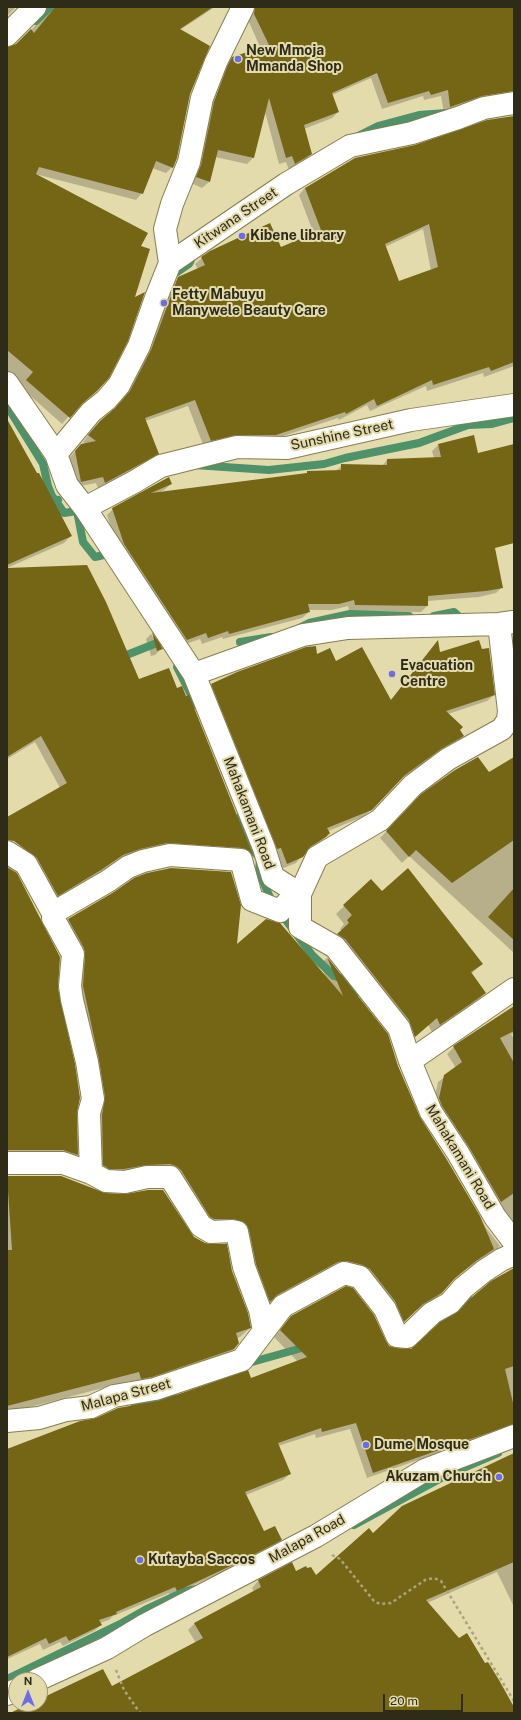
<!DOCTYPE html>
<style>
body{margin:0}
#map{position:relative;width:521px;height:1720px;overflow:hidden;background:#e4dbad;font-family:"Public Sans",sans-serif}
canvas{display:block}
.frame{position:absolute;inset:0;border:8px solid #2f2b19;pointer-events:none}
.north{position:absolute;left:8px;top:1672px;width:40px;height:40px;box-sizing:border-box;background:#e4dbad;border:1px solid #9c9572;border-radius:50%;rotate:0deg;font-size:11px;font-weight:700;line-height:16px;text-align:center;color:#2f2b19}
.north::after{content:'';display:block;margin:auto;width:14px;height:18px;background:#6b6de7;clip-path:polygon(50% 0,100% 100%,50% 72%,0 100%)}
.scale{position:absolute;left:383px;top:1694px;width:80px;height:18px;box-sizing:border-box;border:2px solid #2f2b19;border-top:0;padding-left:5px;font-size:12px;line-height:14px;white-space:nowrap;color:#2f2b19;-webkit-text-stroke:3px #e4dbad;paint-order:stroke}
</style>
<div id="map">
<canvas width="521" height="1720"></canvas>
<div class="frame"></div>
<div class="north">N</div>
<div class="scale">20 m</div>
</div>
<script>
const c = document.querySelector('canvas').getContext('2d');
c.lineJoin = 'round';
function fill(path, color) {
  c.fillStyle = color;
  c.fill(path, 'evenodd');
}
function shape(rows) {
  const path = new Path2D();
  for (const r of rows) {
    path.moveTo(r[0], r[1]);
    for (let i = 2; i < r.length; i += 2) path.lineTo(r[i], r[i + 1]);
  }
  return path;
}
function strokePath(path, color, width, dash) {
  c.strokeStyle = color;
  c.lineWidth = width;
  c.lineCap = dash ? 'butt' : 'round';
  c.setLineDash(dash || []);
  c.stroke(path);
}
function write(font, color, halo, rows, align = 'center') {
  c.font = font + ' "Public Sans",sans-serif';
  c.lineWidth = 4;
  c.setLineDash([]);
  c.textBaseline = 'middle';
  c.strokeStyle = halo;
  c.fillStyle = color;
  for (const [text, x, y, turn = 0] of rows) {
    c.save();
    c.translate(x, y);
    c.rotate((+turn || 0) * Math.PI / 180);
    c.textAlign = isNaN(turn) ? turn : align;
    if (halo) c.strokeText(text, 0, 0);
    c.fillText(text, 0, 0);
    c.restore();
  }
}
const shadow = shape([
 [7,7,16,7,7,16],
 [39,7,215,7,180,30,189,93,172,167,166,173,152,168,142,193,136,200,35,174,140,247,77,407,62,424,7,375,7,48,16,45,38,23,41,18,41,11],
 [247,7,514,7,514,99,444,113,441,96,424,100,423,96,382,109,371,78,332,95,338,112,332,118,304,129,311,153,305,160,289,170,286,162,279,164,265,112,253,158,247,164,215,157,209,182,202,188,191,183,208,109,226,65,233,58,261,49,248,20],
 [514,117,514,366,484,377,483,373,427,391,426,386,370,411,367,405,339,420,338,418,268,441,204,447,188,406,145,421,158,453,152,460,98,489,96,483,75,487,69,458,81,445,86,444,83,442,93,429,113,412,124,398,145,358,172,285,178,278,198,269,195,264,202,258,280,248,314,234,299,195,305,188,415,146],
 [423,229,431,271,398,282,385,247],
 [7,427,71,536,64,543,7,568],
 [438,445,502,587,496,593,479,597,427,601,427,606,421,612,349,611,348,606,332,610,308,610,309,612,302,618,223,639,222,637,202,644,200,639,180,646,118,551,107,515,113,509,171,484,164,490,158,493,306,474,308,472,336,471,342,465,382,466,387,460,434,458,432,451],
 [7,569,139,680,176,689,185,697,188,696,253,858,247,864,133,855,116,862,94,877,51,901,17,854,27,845,60,788,35,742,7,759],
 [151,634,161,649,155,655,151,656,146,639],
 [437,642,439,653,494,695,487,701,448,714,463,736,457,742,434,755,399,780,365,816,328,831,329,833,319,843,307,850,296,863,281,869,206,691,212,685,317,655,336,662,390,701],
 [514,645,514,705,508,651],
 [514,758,514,953,409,856,402,863,380,838,422,795,489,774],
 [7,868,57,988,76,1113,77,1155,67,1164,7,1160],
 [371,880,382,893,482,964,471,974,485,993,477,1001,432,1032,428,1025,407,1044,330,943,342,931,340,929,344,924,336,914],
 [68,920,235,946,325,976,320,964,327,958,387,1035,397,1066,420,1119,447,1160,483,1224,500,1246,493,1253,468,1268,450,1283,434,1300,415,1311,397,1328,388,1308,330,1269,269,1302,263,1308,243,1237,207,1226,174,1177,102,1175,61,927],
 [514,1007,514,1033,511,1034,514,1039,514,1236,433,1105,438,1082,456,1068,447,1054,454,1047],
 [7,1176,61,1176,194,1237,231,1272,250,1328,240,1337,236,1339,234,1349,224,1359,132,1388,130,1381,7,1413],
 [514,1268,514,1426,367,1478,350,1429,316,1438,315,1434,278,1446,290,1474,283,1480,246,1495,263,1532,281,1539,274,1546,229,1569,170,1596,169,1593,113,1616,109,1620,100,1623,101,1625,94,1631,63,1646,60,1642,43,1650,40,1644,7,1659,7,1453,97,1419,250,1379,298,1362,274,1337,292,1317,396,1349,412,1350],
 [514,1454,514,1607,497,1572,427,1603,508,1713,12,1713,32,1704,40,1704,40,1700,111,1688,196,1643,188,1630,195,1623,254,1592,252,1588,258,1581,292,1564,296,1572,315,1577,373,1534]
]);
const stream = shape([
 [36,21,50,7],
 [360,135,378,126,419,115,446,113],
 [170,277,189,264,194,254],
 [7,406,43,464,48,486,52,496,56,501,58,500],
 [35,451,48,443],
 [194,465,269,470,324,464,345,458,419,443,468,425,492,424,514,418],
 [56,501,64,513,77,511,83,542,95,557,108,554,111,557],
 [434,616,454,612,463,620],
 [301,627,309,623,350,614,409,616],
 [240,642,271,637],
 [119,658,162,641],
 [178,663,177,667,196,705],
 [241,816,245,833,260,860,259,871,271,900,312,955,334,976,347,980,359,992],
 [440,1319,442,1317,455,1315,464,1308,469,1292],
 [245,1364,309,1346],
 [134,1403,155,1402,173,1393],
 [354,1525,447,1475,498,1453],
 [7,1679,122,1623,145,1610,186,1591,197,1589]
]);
const building = shape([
 [55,7,213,7,180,29,210,46,190,94,177,158,173,168,156,161,143,194,39,167,36,174,148,233,141,246,150,249,135,297,145,292,128,341,109,378,97,391,82,404,70,418,26,380,33,372,7,350,7,47,16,44,31,29,34,33],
 [255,7,514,7,514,91,482,96,450,107,448,90,431,95,429,91,388,103,377,73,332,93,339,112,304,125,312,154,295,164,292,156,286,158,269,98,254,158,218,150,210,182,196,177,201,165,214,102,227,67,232,57,269,45,254,14],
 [514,116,514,362,491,371,489,367,433,385,432,380,377,406,374,399,346,414,345,412,276,435,237,435,211,441,195,400,145,418,159,454,105,483,103,477,81,482,75,451,81,444,96,441,88,435,100,421,115,408,130,391,151,350,178,277,205,265,201,257,210,251,270,223,281,247,321,230,305,188,355,158,415,145,487,120],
 [429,224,438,267,399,281,385,244],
 [7,419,37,473,39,473,72,536,7,565],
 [474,435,478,453,514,444,514,543,495,548,503,588,486,591,428,596,428,606,355,605,354,600,339,604,308,604,310,612,229,634,228,631,208,638,206,633,187,640,124,544,112,508,169,477,172,484,151,493,307,473,307,471,341,470,341,464,387,465,387,459,441,457,438,444],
 [87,565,106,602,139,679,169,668,177,688,182,686,186,696,189,695,254,858,249,851,242,848,167,843,140,849,123,855,101,870,58,896,37,858,14,841,7,840,7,817,67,783,41,736,7,757,7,568],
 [152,632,163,649,157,651],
 [438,640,440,652,479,640,482,649,489,648,495,695,446,711,463,727,460,730,464,736,441,749,405,775,372,810,327,828,330,833,326,837,310,847,303,857,287,864,281,848,277,849,211,684,237,672,306,647,316,646,317,654,330,648,336,661,362,647,391,700],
 [478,757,489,772,514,757,514,840,452,883,416,850,409,857,386,831,421,794,455,770],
 [7,867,17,873,60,957,58,988,75,1064,80,1098,77,1113,78,1155,63,1150,7,1150],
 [171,868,231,872,241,905,237,944,266,919,280,923,343,996,327,957,388,1034,398,1066,420,1117,447,1160,480,1216,494,1249,476,1261,455,1278,442,1293,423,1304,404,1322,395,1301,370,1269,363,1265,347,1261,338,1262,277,1295,270,1302,256,1264,249,1230,246,1224,234,1219,214,1219,210,1217,181,1170,176,1166,170,1164,147,1165,124,1169,109,1169,103,1165,102,1115,105,1097,99,1060,83,986,85,955,84,948,68,919,114,892,134,878,147,873],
 [408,868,483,964,471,972,486,993,440,1025,437,1018,415,1037,409,1020,345,939,337,934,349,923,347,920,352,915,343,905,371,879,382,891],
 [514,888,514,940,488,917],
 [514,1006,514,1031,500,1038,514,1063,514,1193,501,1202,469,1147,442,1106,439,1098,444,1075,462,1062,453,1046],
 [7,1176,61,1176,105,1193,125,1194,148,1190,163,1190,194,1237,205,1243,211,1244,227,1244,232,1271,248,1313,251,1328,236,1333,239,1343,234,1349,152,1377,141,1379,139,1372,7,1406,7,1250,12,1250],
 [514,1268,514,1366,505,1369,514,1407,514,1424,373,1473,356,1423,322,1432,321,1428,278,1443,291,1474,245,1492,264,1531,275,1526,282,1540,237,1563,177,1591,175,1587,116,1612,117,1614,99,1620,102,1625,69,1641,66,1636,49,1644,46,1638,7,1657,7,1449,80,1421,96,1418,118,1408,159,1401,248,1370,251,1378,307,1357,280,1330,291,1316,346,1286,353,1288,374,1315,386,1341,389,1346,396,1348,411,1349,439,1323,459,1311,472,1297,491,1281],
 [514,1453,514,1562,426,1600,459,1638,467,1633,485,1663,488,1662,499,1680,514,1707,514,1713,10,1713,29,1704,40,1704,40,1699,103,1669,112,1686,203,1638,194,1623,261,1587,258,1580,292,1562,296,1571,306,1566,307,1568,311,1567,316,1575,369,1528,373,1533,402,1506]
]);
const path = shape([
 [332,1555,340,1559,374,1601,380,1604,391,1603,425,1580,434,1578,441,1581,514,1701],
 [116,1670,124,1690,140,1713]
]);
const minor = shape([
 [7,35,35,7],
 [170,263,165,229,172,204,189,162,202,98,216,62,243,7],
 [7,383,56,454,67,485,85,508,194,674,264,848,273,877,300,894,300,927,335,947,399,1028,410,1061,431,1112,458,1153,495,1217,514,1242],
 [56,454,91,412,106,400,119,385,139,346,156,298,170,263,286,184,350,146,412,133,458,118,484,108,514,103],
 [85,508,134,482,161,466,237,447,287,448,411,420,514,405],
 [194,674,303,635,348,628,499,624,513,622],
 [7,852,26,864,53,913],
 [410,1061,514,989],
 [7,1163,63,1163,91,1173,106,1181,125,1182,147,1177,170,1177,201,1226,211,1232,232,1231,237,1232,244,1267,260,1310,264,1331,242,1360,155,1389,114,1396,91,1407,66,1410,39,1418,7,1421],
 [91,1173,89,1113,93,1099,87,1062,72,1000,70,986,73,954,53,918,53,913,108,881,128,867,143,861,170,855,241,860,252,900,280,911,288,902,300,894,317,857,380,820,413,785,448,759,502,729,508,720,509,711,499,624],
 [264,1331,283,1306,344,1273,360,1277,385,1309,397,1336,407,1337,432,1313,450,1303,463,1288,484,1271,501,1260,514,1254],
 [37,1680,107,1648,145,1625,316,1536,425,1470,514,1436],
 [7,1694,16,1690]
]);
const markers = [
 [238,59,4,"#6b6de7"],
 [242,236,4,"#6b6de7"],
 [164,303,4,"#6b6de7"],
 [392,674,4,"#6b6de7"],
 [366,1445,4,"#6b6de7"],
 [499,1477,4,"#6b6de7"],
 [140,1560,4,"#6b6de7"]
];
const poiNames = [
 ["New Mmoja",246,51],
 ["Mmanda Shop",246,67],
 ["Kibene library",250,236],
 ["Fetty Mabuyu",172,295],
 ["Manywele Beauty Care",172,311],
 ["Evacuation",400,666],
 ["Centre",400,682],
 ["Dume Mosque",374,1445],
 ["Akuzam Church",491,1477,"right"],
 ["Kutayba Saccos",148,1560]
];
const streetNames = [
 ["Kitwana Street",236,218,-34],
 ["Sunshine Street",342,435,-12],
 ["Mahakamani Road",249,813,69],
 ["Mahakamani Road",460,1157,59],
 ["Malapa Street",126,1395,-15],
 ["Malapa Road",307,1539,-29]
];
fill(shadow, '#0003');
strokePath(stream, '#4d9269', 8);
fill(building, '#746615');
strokePath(minor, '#867e53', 24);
strokePath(path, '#aca47f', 2.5, [3, 3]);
strokePath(minor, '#fff', 22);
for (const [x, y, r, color] of markers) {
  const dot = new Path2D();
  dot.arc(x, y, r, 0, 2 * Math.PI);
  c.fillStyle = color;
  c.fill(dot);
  strokePath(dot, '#e4dbad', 1.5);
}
write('bold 14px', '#2f2b19', '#e4dbad', poiNames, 'left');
write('14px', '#2f2b19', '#e4dbad', streetNames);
</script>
